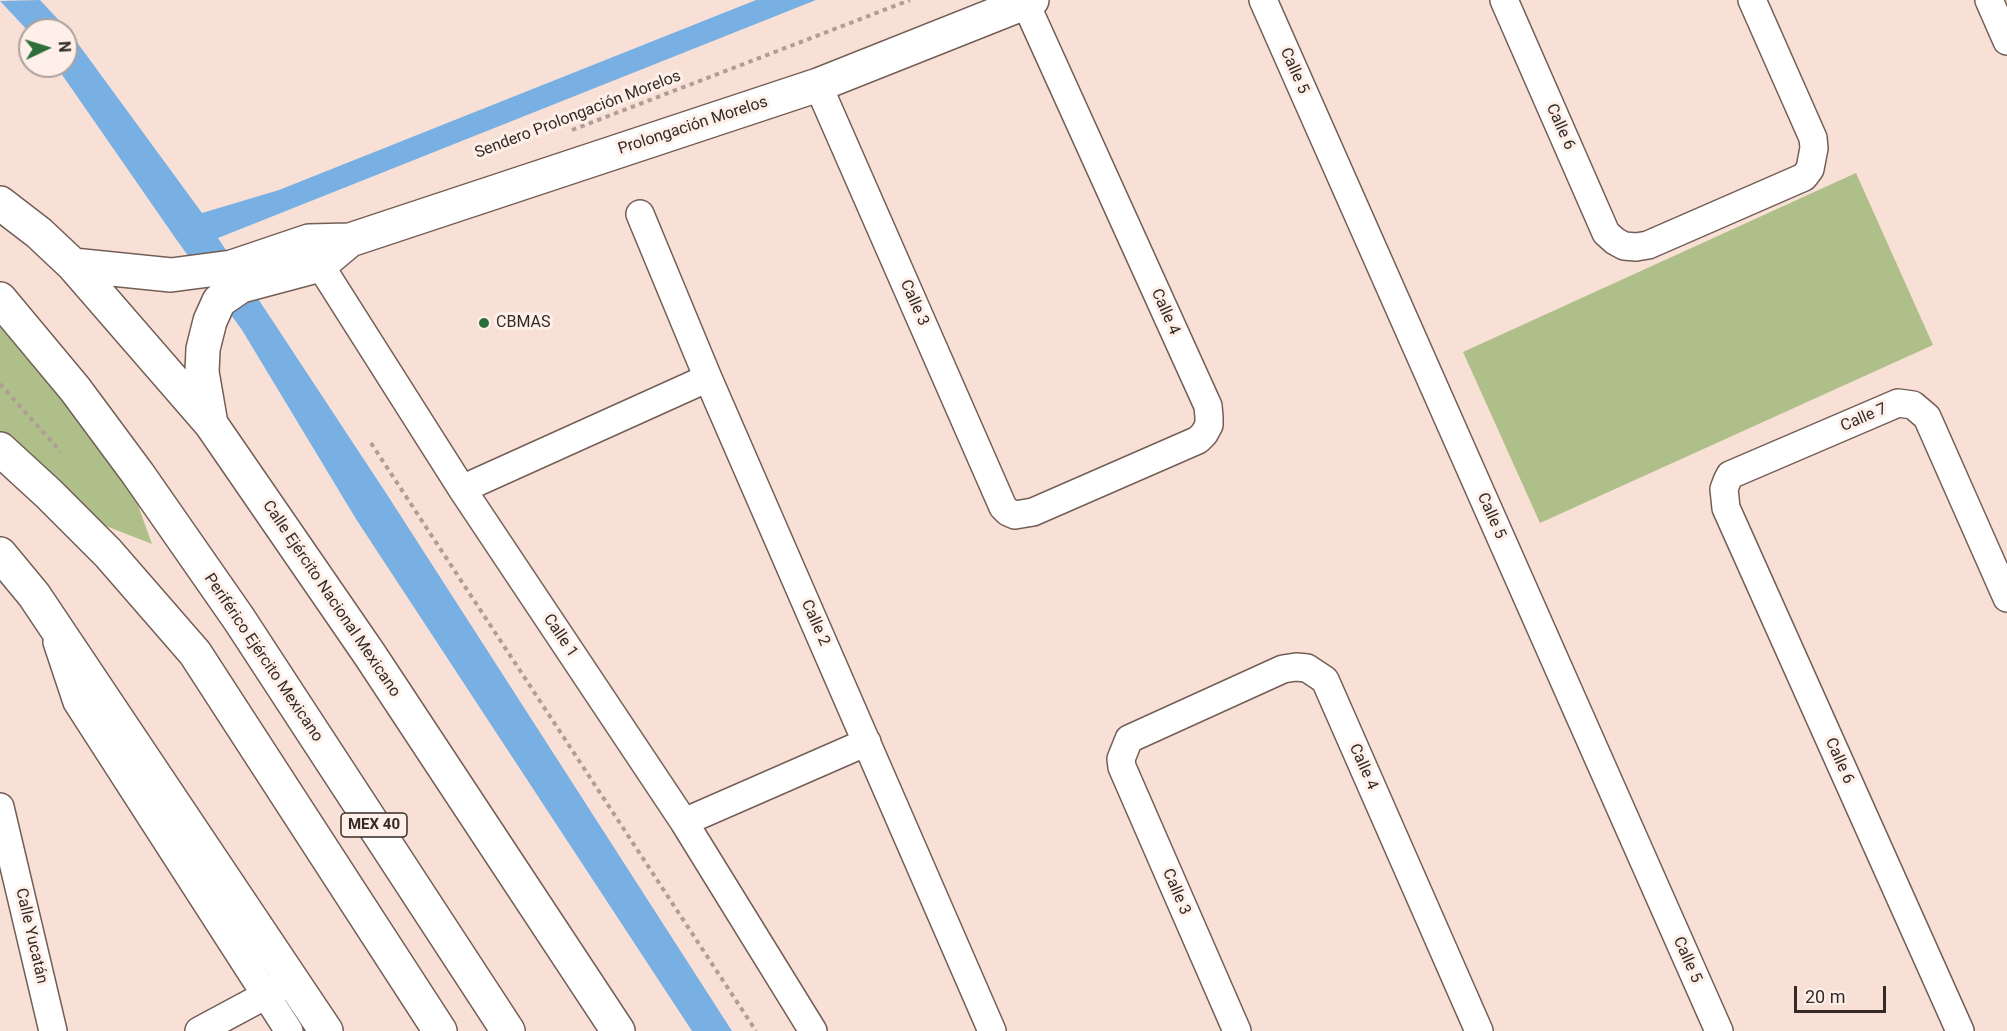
<!DOCTYPE html>
<meta charset="utf-8">
<style>
body{margin:0}
#map{position:relative;width:2007px;height:1031px;overflow:hidden;background:#f8e0d6;font-family:Roboto,sans-serif}
canvas{display:block}
.north{position:absolute;left:18px;top:18px;width:60px;height:60px;box-sizing:border-box;background:#fef0e9;border:2px solid #ada19b;border-radius:50%;rotate:86deg;font-size:16px;font-weight:700;line-height:24px;text-align:center;color:#342b27}
.north::after{content:'';display:block;margin:auto;width:21px;height:27px;background:#2c6f3a;clip-path:polygon(50% 0,100% 100%,50% 72%,0 100%)}
.scale{position:absolute;left:1794px;top:986px;width:92px;height:27px;box-sizing:border-box;border:3px solid #342b27;border-top:0;padding-left:8px;font-size:18px;line-height:21px;white-space:nowrap;color:#342b27;-webkit-text-stroke:4px #fef0e9;paint-order:stroke}
</style>
<div id="map">
<canvas width="2007" height="1031"></canvas>
<div class="north">N</div>
<div class="scale">20 m</div>
</div>
<script>
const c = document.querySelector('canvas').getContext('2d');
c.lineJoin = 'round';
function fill(path, color) {
  c.fillStyle = color;
  c.fill(path, 'evenodd');
}
function shape(rows) {
  const path = new Path2D();
  for (const r of rows) {
    path.moveTo(r[0], r[1]);
    for (let i = 2; i < r.length; i += 2) path.lineTo(r[i], r[i + 1]);
  }
  return path;
}
function strokePath(path, color, width, dash) {
  c.strokeStyle = color;
  c.lineWidth = width;
  c.lineCap = dash ? 'butt' : 'round';
  c.setLineDash(dash || []);
  c.stroke(path);
}
function write(font, color, halo, rows, align = 'center') {
  c.font = font + ' Roboto,sans-serif';
  c.lineWidth = 6;
  c.setLineDash([]);
  c.textBaseline = 'middle';
  c.strokeStyle = halo;
  c.fillStyle = color;
  for (const [text, x, y, turn = 0] of rows) {
    c.save();
    c.translate(x, y);
    c.rotate((+turn || 0) * Math.PI / 180);
    c.textAlign = isNaN(turn) ? turn : align;
    if (halo) c.strokeText(text, 0, 0);
    c.fillText(text, 0, 0);
    c.restore();
  }
}
const green = shape([
 [1856,173,1933,345,1540,523,1463,352],
 [0,309,125,469,152,544,83,517,0,443]
]);
const water = shape([
 [40,0,68,30,202,213,279,190,756,0,816,0,218,238,386,493,732,1031,692,1031,356,519,242,330,176,239,56,66,66,66,66,30,30,30,30,33,0,1]
]);
const path = shape([
 [572,130,910,0],
 [0,384,61,452],
 [371,443,756,1031]
]);
const street = shape([
 [1263,0,1719,1031],
 [1504,0,1606,233,1615,241,1624,246,1636,247,1648,245,1804,177,1810,169,1814,148,1813,138,1752,0],
 [1989,0,2007,41],
 [818,85,1003,507,1008,512,1015,515,1033,512,1198,440,1204,434,1209,425,1209,417,1208,406,1025,2],
 [640,214,708,378,992,1031],
 [312,248,320,265,462,489,684,822,813,1031],
 [462,489,708,378],
 [57,642,77,702,289,1031],
 [0,807,53,1031],
 [684,822,867,742],
 [199,1031,281,987],
 [1237,1031,1122,767,1121,759,1129,739,1283,669,1296,667,1307,668,1325,680,1479,1031],
 [1960,1031,1726,508,1724,489,1727,481,1730,475,1898,403,1913,405,1927,417,2007,598]
]);
const secondary = shape([
 [0,203,39,233,73,265,211,424,370,655,618,1031],
 [73,265,171,275,232,267,309,241,350,240,818,85,1032,0],
 [211,424,202,372,203,349,210,321,219,301,241,286,320,265,350,240],
 [0,554,34,595,326,1031]
]);
const highway = shape([
 [0,299,75,389,138,474,239,619,508,1031],
 [0,449,49,494,108,553,195,653,440,1031]
]);
const markers = [
 [484,323,6,"#2c6f3a"]
];
const shields = [
 [374,825,66]
];
const shieldNames = [
 ["MEX 40",374,825]
];
const streetNames = [
 ["Calle 5",1294,71,66],
 ["Sendero Prolongación Morelos",578,115,-21],
 ["Prolongación Morelos",693,126,-18],
 ["Calle 6",1560,127,66],
 ["Calle 3",914,303,66],
 ["Calle 4",1165,312,66],
 ["Calle 7",1864,418,-23],
 ["Calle 5",1491,516,66],
 ["Calle Ejército Nacional Mexicano",331,599,56],
 ["Calle 2",815,623,66],
 ["Calle 1",560,636,56],
 ["Periférico Ejército Mexicano",263,658,56],
 ["Calle 6",1839,761,66],
 ["Calle 4",1363,767,66],
 ["Calle 3",1176,892,67],
 ["Calle Yucatán",31,936,77],
 ["Calle 5",1687,960,66]
];
const poiNames = [
 ["CBMAS",496,323]
];
fill(green, '#afbf89');
fill(water, '#78b0e4');
strokePath(street, '#735e56', 30);
strokePath(secondary, '#735e56', 36);
strokePath(highway, '#735e56', 36);
strokePath(path, '#b09d96', 4, [4.5, 4.5]);
strokePath(street, '#fff', 27);
strokePath(secondary, '#fff', 33);
strokePath(highway, '#fff', 33);
for (const [x, y, r, color] of markers) {
  const dot = new Path2D();
  dot.arc(x, y, r, 0, 2 * Math.PI);
  c.fillStyle = color;
  c.fill(dot);
  strokePath(dot, '#fef0e9', 2);
}
for (const [x, y, w] of shields) {
  const box = new Path2D();
  box.roundRect(x - w / 2, y - 12, w, 24, 4.5);
  c.fillStyle = '#fef0e9';
  c.fill(box);
  strokePath(box, '#342b27', 1.5);
}
write('bold 15px', '#342b27', null, shieldNames);
write('16px', '#342b27', '#fef0e9', streetNames);
write('16px', '#342b27', '#fef0e9', poiNames, 'left');
</script>
